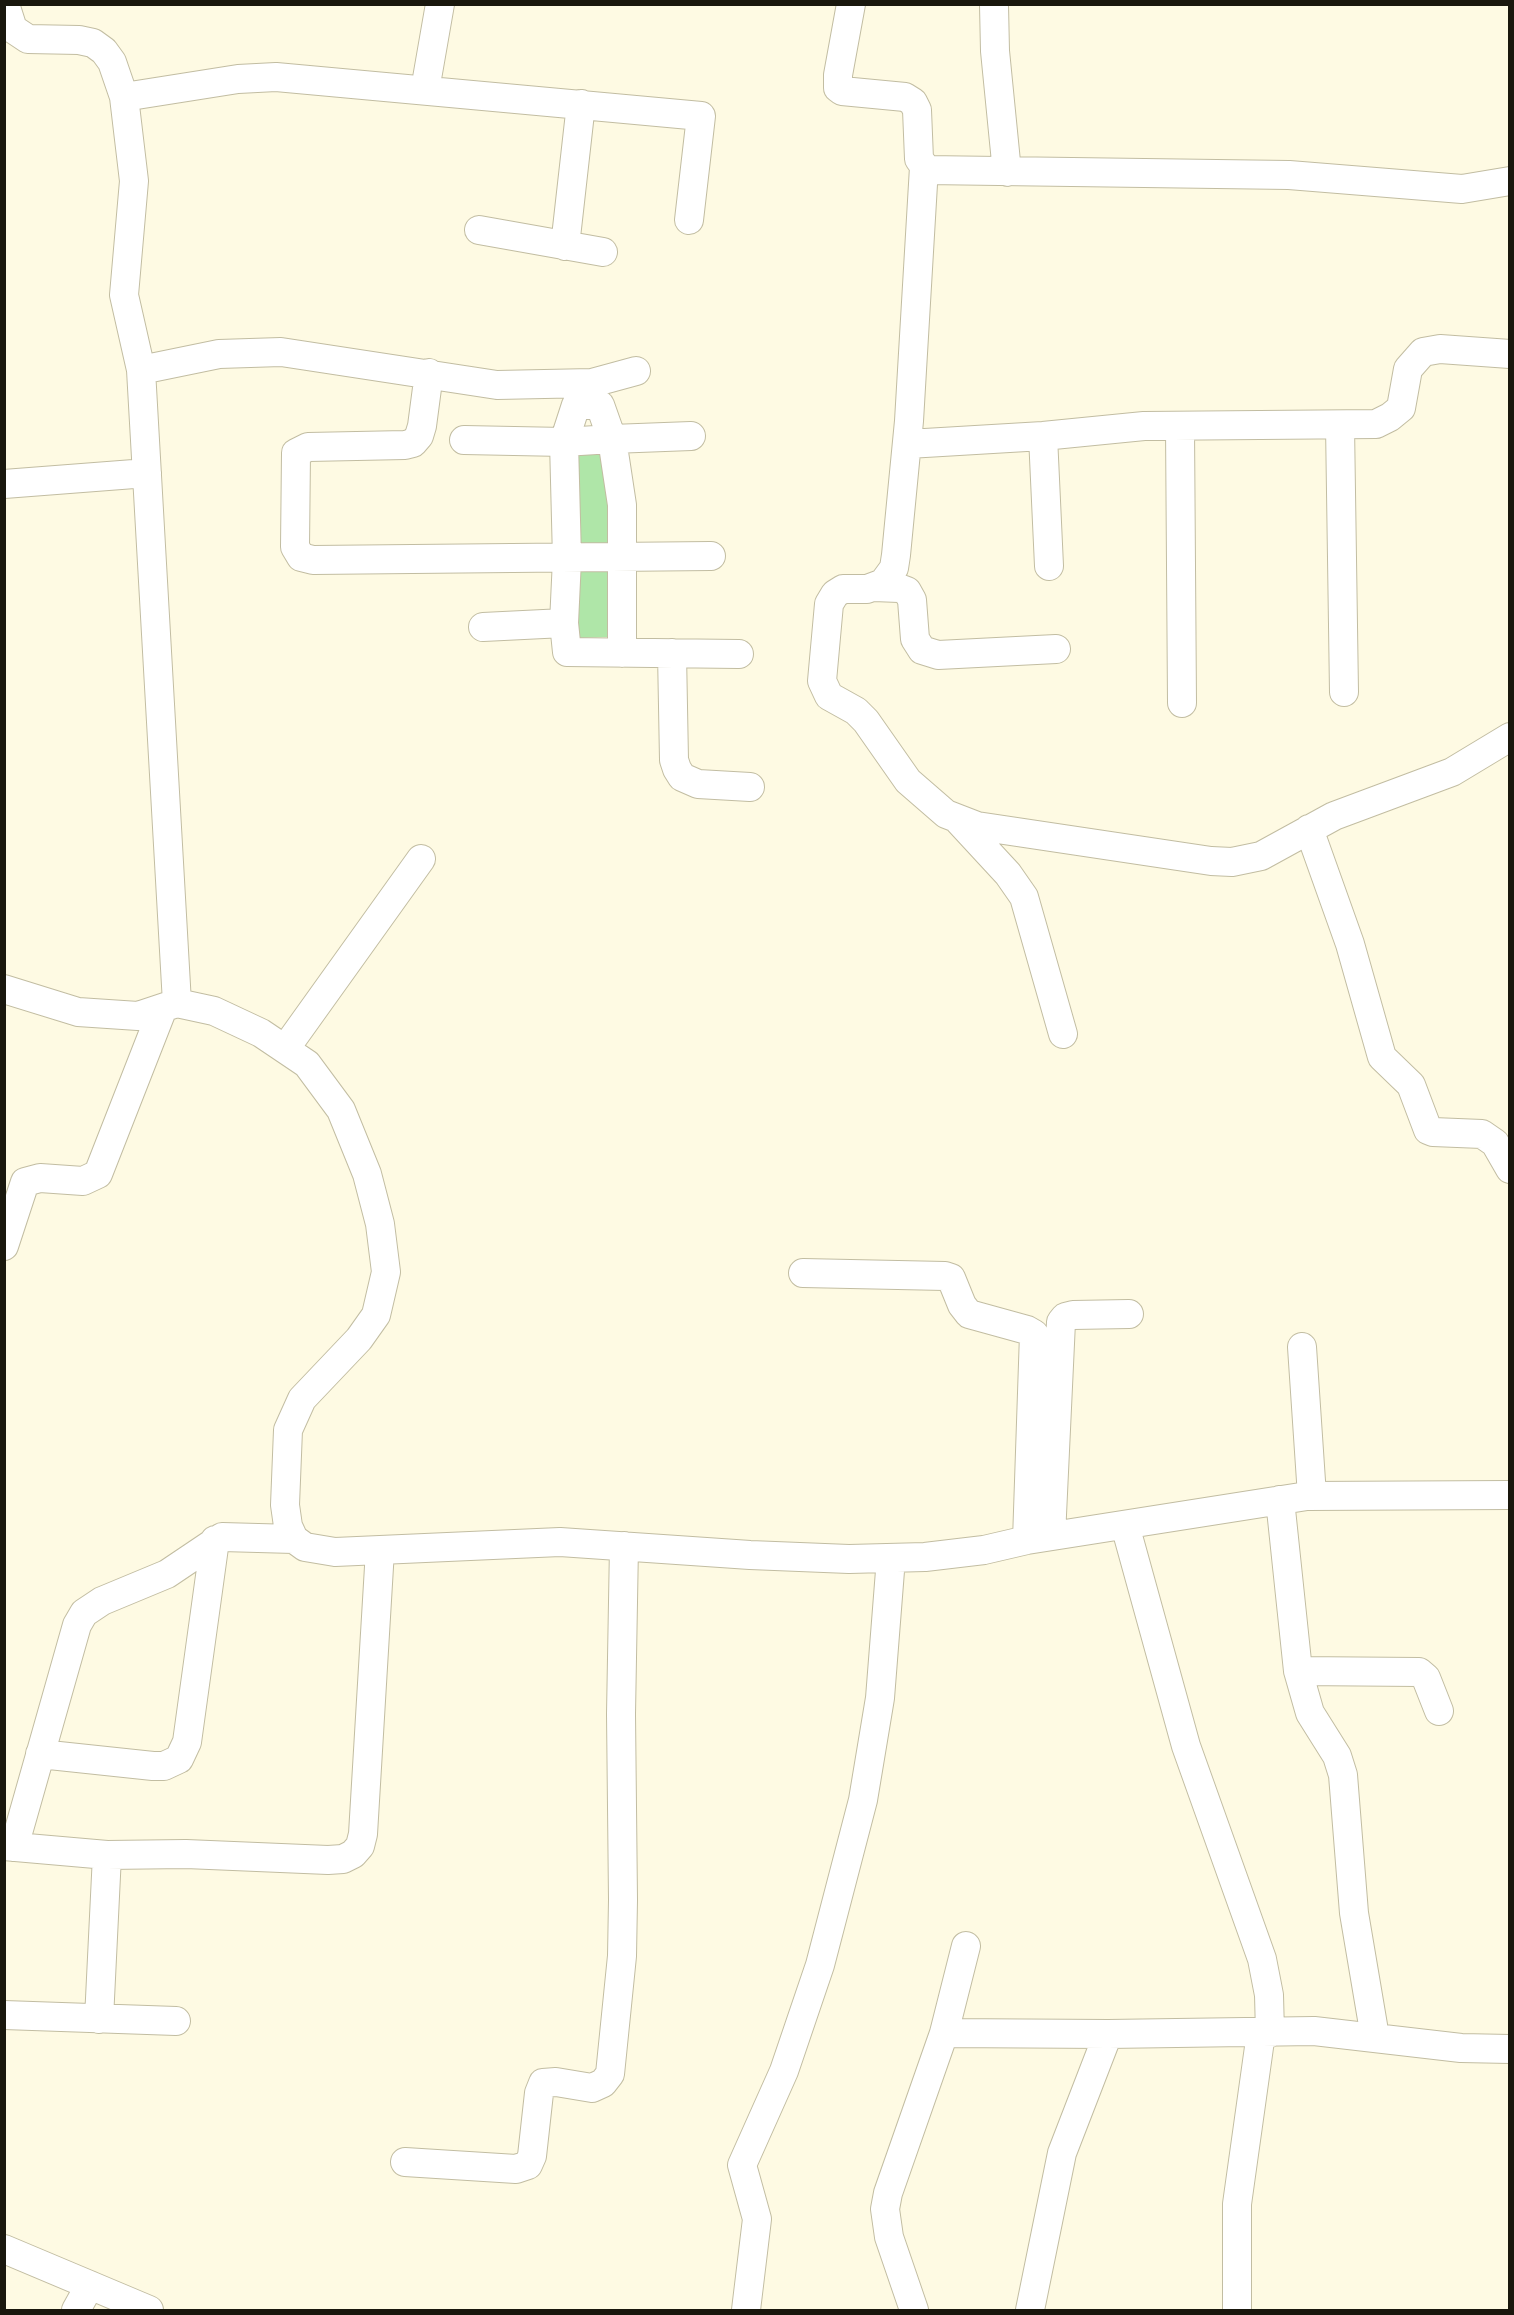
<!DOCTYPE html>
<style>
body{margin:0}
#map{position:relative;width:1514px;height:2315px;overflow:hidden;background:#fefae3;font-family:Georgia,serif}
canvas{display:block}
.frame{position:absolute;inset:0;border:6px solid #19170d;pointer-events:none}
</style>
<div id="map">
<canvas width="1514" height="2315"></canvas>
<div class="frame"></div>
</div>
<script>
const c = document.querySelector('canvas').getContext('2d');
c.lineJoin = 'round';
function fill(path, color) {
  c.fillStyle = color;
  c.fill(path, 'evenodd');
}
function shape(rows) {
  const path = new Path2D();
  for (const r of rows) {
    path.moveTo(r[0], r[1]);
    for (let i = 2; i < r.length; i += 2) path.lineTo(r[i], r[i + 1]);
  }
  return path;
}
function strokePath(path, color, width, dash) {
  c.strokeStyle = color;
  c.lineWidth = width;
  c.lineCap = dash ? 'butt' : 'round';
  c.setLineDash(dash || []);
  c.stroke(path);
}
const green = shape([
 [603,450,614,548,574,547,571,453],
 [578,568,610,569,612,637,579,638]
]);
const minor = shape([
 [5,4,13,29,28,39,79,40,93,43,104,51,112,62,124,97,134,181,124,295,141,370,177,1003],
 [851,4,838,75,838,88,842,91,905,97,913,102,917,110,919,159,927,170,1289,175,1462,189,1510,181],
 [994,5,995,51,1007,172],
 [425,90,440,4],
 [124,97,238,79,276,77,701,116,689,220],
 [924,167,909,421,896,555,894,568,883,583,867,589,843,589,835,594,829,604,822,681,829,696,856,711,866,721,908,781,946,814,977,826,1211,861,1232,862,1261,856,1334,816,1452,772,1510,737],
 [479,230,603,252],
 [565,246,581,104],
 [141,370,219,354,281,352,497,385,592,383,636,371],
 [429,373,422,426,419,436,413,443,405,445,308,447,296,453,295,547,301,557,313,560,711,556],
 [1340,425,1344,692],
 [1180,428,1182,703],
 [1043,436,1049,566],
 [464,440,564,442,567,559,564,623,567,652,739,654],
 [908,444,1043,436,1144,426,1376,424,1390,417,1401,408,1408,369,1423,352,1440,349,1510,354],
 [4,484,147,473],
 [874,587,899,588,907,591,912,600,915,639,922,650,938,655,1056,649],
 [483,627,564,623],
 [622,653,622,505,612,439,600,405,576,405,564,442,612,439,691,436],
 [672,653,674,760,677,769,682,777,698,784,750,787],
 [959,821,1008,874,1024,897,1063,1034],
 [1309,829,1350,944,1382,1057,1411,1085,1428,1130,1433,1132,1482,1134,1495,1143,1510,1169],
 [4,989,78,1012,138,1016,177,1003,214,1011,261,1033,307,1064,341,1110,367,1174,380,1224,386,1272,376,1315,359,1339,302,1399,288,1430,285,1505,288,1526,294,1539,305,1547,335,1552,560,1542,750,1555,849,1559,925,1557,984,1550,1027,1540,1307,1496,1510,1495],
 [285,1049,421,859],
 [4,1246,25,1182,40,1178,83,1181,98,1174,163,1008],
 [803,1273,945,1276,951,1278,962,1305,969,1314,1027,1330,1034,1334,1027,1540],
 [1302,1347,1312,1496],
 [1280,1500,1298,1671,1310,1713,1337,1756,1343,1775,1354,1913,1375,2037],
 [1125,1525,1186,1746,1262,1959,1269,1995,1270,2033],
 [1051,1536,1061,1322,1065,1317,1073,1315,1129,1314],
 [1298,1671,1419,1672,1426,1678,1439,1711],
 [40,1754,153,1766,164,1766,179,1759,187,1742,215,1540],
 [4,1846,107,1855,186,1854,328,1860,343,1859,353,1854,360,1846,363,1834,380,1550],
 [14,1847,77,1625,84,1613,102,1601,167,1574,222,1537,294,1539],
 [4,2015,176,2021],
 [99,2019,107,1855],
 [944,2033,1108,2034],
 [405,2162,516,2169,528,2165,532,2156,539,2093,543,2083,556,2082,592,2088,603,2083,610,2074,622,1956,623,1900,621,1714,624,1546],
 [4,2249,149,2310],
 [76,2310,90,2285],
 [746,2310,757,2219,742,2165,784,2071,820,1965,863,1800,880,1698,891,1558],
 [914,2310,889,2237,885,2209,888,2193,944,2033,966,1946],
 [1030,2310,1062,2153,1108,2034,1314,2031,1461,2048,1510,2049],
 [1237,2310,1237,2204,1261,2033]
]);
fill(green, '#afe6a8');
strokePath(minor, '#c2bda2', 30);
strokePath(minor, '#fff', 28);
</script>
